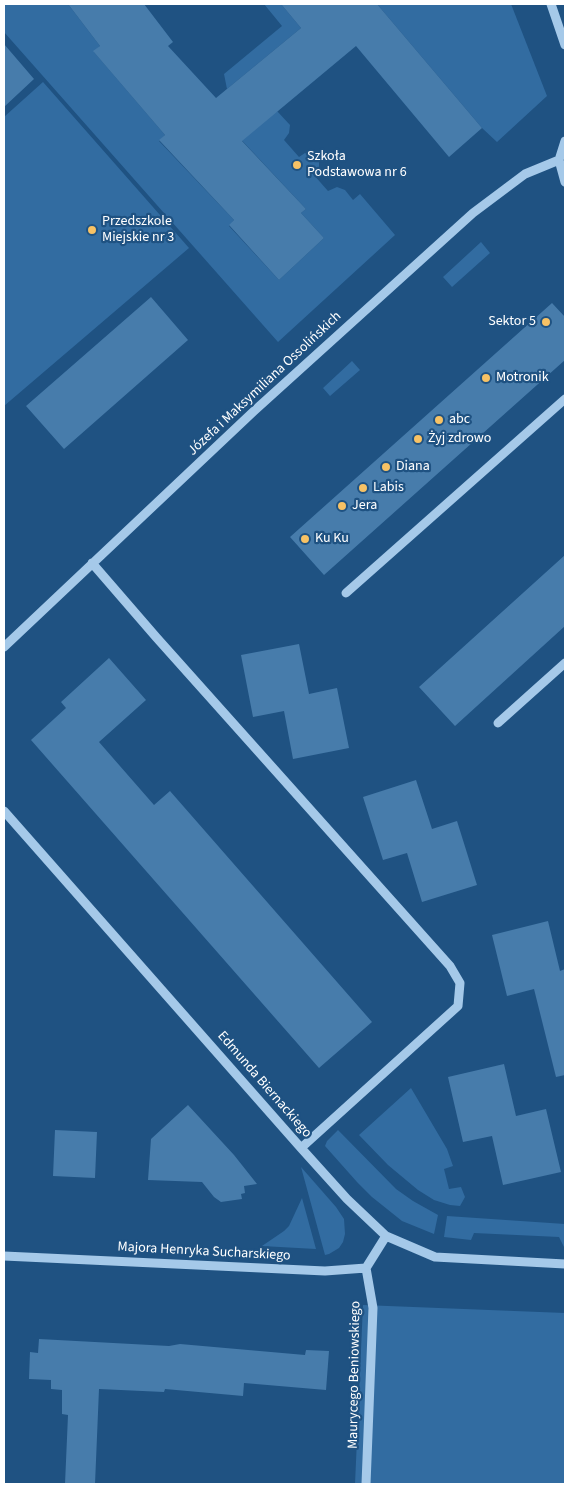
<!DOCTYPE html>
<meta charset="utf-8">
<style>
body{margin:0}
#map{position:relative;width:569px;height:1488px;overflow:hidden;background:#1f5282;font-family:"Source Sans 3",sans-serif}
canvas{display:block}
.frame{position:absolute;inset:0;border:5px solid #fff;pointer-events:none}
</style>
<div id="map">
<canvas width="569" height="1488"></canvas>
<div class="frame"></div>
</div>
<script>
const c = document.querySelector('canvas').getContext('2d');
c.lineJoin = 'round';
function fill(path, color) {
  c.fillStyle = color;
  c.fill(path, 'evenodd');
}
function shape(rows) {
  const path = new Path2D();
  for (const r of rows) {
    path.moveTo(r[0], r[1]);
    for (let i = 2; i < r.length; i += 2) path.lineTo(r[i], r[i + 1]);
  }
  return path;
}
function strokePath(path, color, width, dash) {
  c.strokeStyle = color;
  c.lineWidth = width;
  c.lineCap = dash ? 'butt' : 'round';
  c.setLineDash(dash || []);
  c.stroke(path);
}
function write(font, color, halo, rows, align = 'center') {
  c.font = font + ' "Source Sans 3",sans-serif';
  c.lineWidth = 4.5;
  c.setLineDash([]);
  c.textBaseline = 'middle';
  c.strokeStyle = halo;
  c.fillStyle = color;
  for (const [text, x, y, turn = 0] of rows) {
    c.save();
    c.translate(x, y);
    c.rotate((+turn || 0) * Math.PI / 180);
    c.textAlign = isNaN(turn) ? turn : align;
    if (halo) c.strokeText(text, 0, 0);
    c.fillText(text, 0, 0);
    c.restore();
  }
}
const green = shape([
 [4,4,68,4,100,46,94,52,165,135,159,141,234,220,229,226,279,280,324,238,301,213,306,209,234,132,277,111,290,125,289,133,284,140,299,157,305,153,316,156,319,162,319,168,313,174,328,191,337,187,345,190,353,200,360,194,395,235,278,342,4,32],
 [264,4,281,4,301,28,227,89,224,74,282,26],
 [377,4,511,4,547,96,497,142,482,128],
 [43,82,189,248,4,406,4,117],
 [481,242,490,253,452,287,443,277],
 [352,361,360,370,330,396,323,388],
 [411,1088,447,1149,453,1166,444,1169,449,1189,461,1187,465,1197,460,1206,450,1205,434,1200,418,1190,388,1165,359,1135],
 [338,1130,396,1189,413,1201,438,1215,434,1234,402,1221,372,1197,357,1182,325,1146,327,1141],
 [301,1167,336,1207,344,1219,345,1234,343,1242,339,1248,329,1254,325,1255],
 [302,1198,316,1249,262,1246,284,1231,289,1226],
 [447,1216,565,1224,565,1244,564,1247,559,1237,474,1233,471,1240,444,1237],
 [363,1305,565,1313,565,1484,355,1484]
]);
const building = shape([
 [68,4,144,4,173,42,168,46,216,98,301,28,281,4,377,4,482,128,449,157,356,46,242,141,306,209,301,213,324,238,279,280,229,225,234,220,159,140,165,135,93,51,100,46],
 [4,44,34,79,4,107],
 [151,297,188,340,64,449,26,406],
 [552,303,565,317,565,360,324,575,290,537],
 [565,555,565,626,455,726,419,687],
 [299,644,309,694,337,688,349,748,293,759,284,711,253,717,241,655],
 [109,658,146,700,99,742,154,805,170,791,372,1022,319,1068,31,740,66,708,61,702],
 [416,780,432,829,457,821,477,885,422,902,407,853,383,860,363,797],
 [548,921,560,971,565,969,565,1075,556,1077,534,989,507,996,492,935],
 [504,1064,516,1116,546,1109,561,1172,503,1185,492,1136,463,1142,448,1077],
 [188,1105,234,1155,257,1184,244,1186,245,1193,241,1194,242,1199,221,1202,214,1197,202,1182,148,1180,151,1139],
 [55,1130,97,1132,95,1178,53,1176],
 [39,1339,169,1346,180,1344,305,1355,306,1350,329,1351,326,1390,244,1383,243,1396,165,1389,164,1392,99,1389,95,1484,65,1484,68,1415,62,1414,62,1390,51,1389,51,1380,29,1379,30,1352,38,1353]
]);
const minor = shape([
 [551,4,565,45],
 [565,141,559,160,565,182],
 [92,563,156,637,450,966,460,983,458,1006,301,1148],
 [346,593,565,399],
 [4,647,254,411,473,213,525,174,559,160],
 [498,723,565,663],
 [4,811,301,1148,347,1199,386,1236,435,1257,565,1264],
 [4,1256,325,1271,366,1268,386,1236],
 [366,1484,373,1308,366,1268]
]);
const markers = [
 [297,165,5,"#f7c265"],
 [92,230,5,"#f7c265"],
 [546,322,5,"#f7c265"],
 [486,378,5,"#f7c265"],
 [439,420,5,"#f7c265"],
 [418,439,5,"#f7c265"],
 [386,467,5,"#f7c265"],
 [363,488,5,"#f7c265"],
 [342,506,5,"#f7c265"],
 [305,539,5,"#f7c265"]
];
const poiNames = [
 ["Szkoła",307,157],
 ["Podstawowa nr 6",307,173],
 ["Przedszkole",102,222],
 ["Miejskie nr 3",102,238],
 ["Sektor 5",536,322,"right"],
 ["Motronik",496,378],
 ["abc",449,420],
 ["Żyj zdrowo",428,439],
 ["Diana",396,467],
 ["Labis",373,488],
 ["Jera",352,506],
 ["Ku Ku",315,539]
];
const streetNames = [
 ["Józefa i Maksymiliana Ossolińskich",265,384,-43],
 ["Edmunda Biernackiego",264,1085,49],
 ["Majora Henryka Sucharskiego",204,1252,3],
 ["Maurycego Beniowskiego",355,1375,-89]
];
fill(green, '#326ca1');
fill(building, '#477cab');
strokePath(minor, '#a5c9e9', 9);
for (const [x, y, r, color] of markers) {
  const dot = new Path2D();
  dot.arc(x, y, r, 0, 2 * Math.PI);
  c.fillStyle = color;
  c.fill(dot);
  strokePath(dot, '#1f5282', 2);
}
write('14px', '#fff', '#1f5282', poiNames, 'left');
write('14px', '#fff', '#1f5282', streetNames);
</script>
